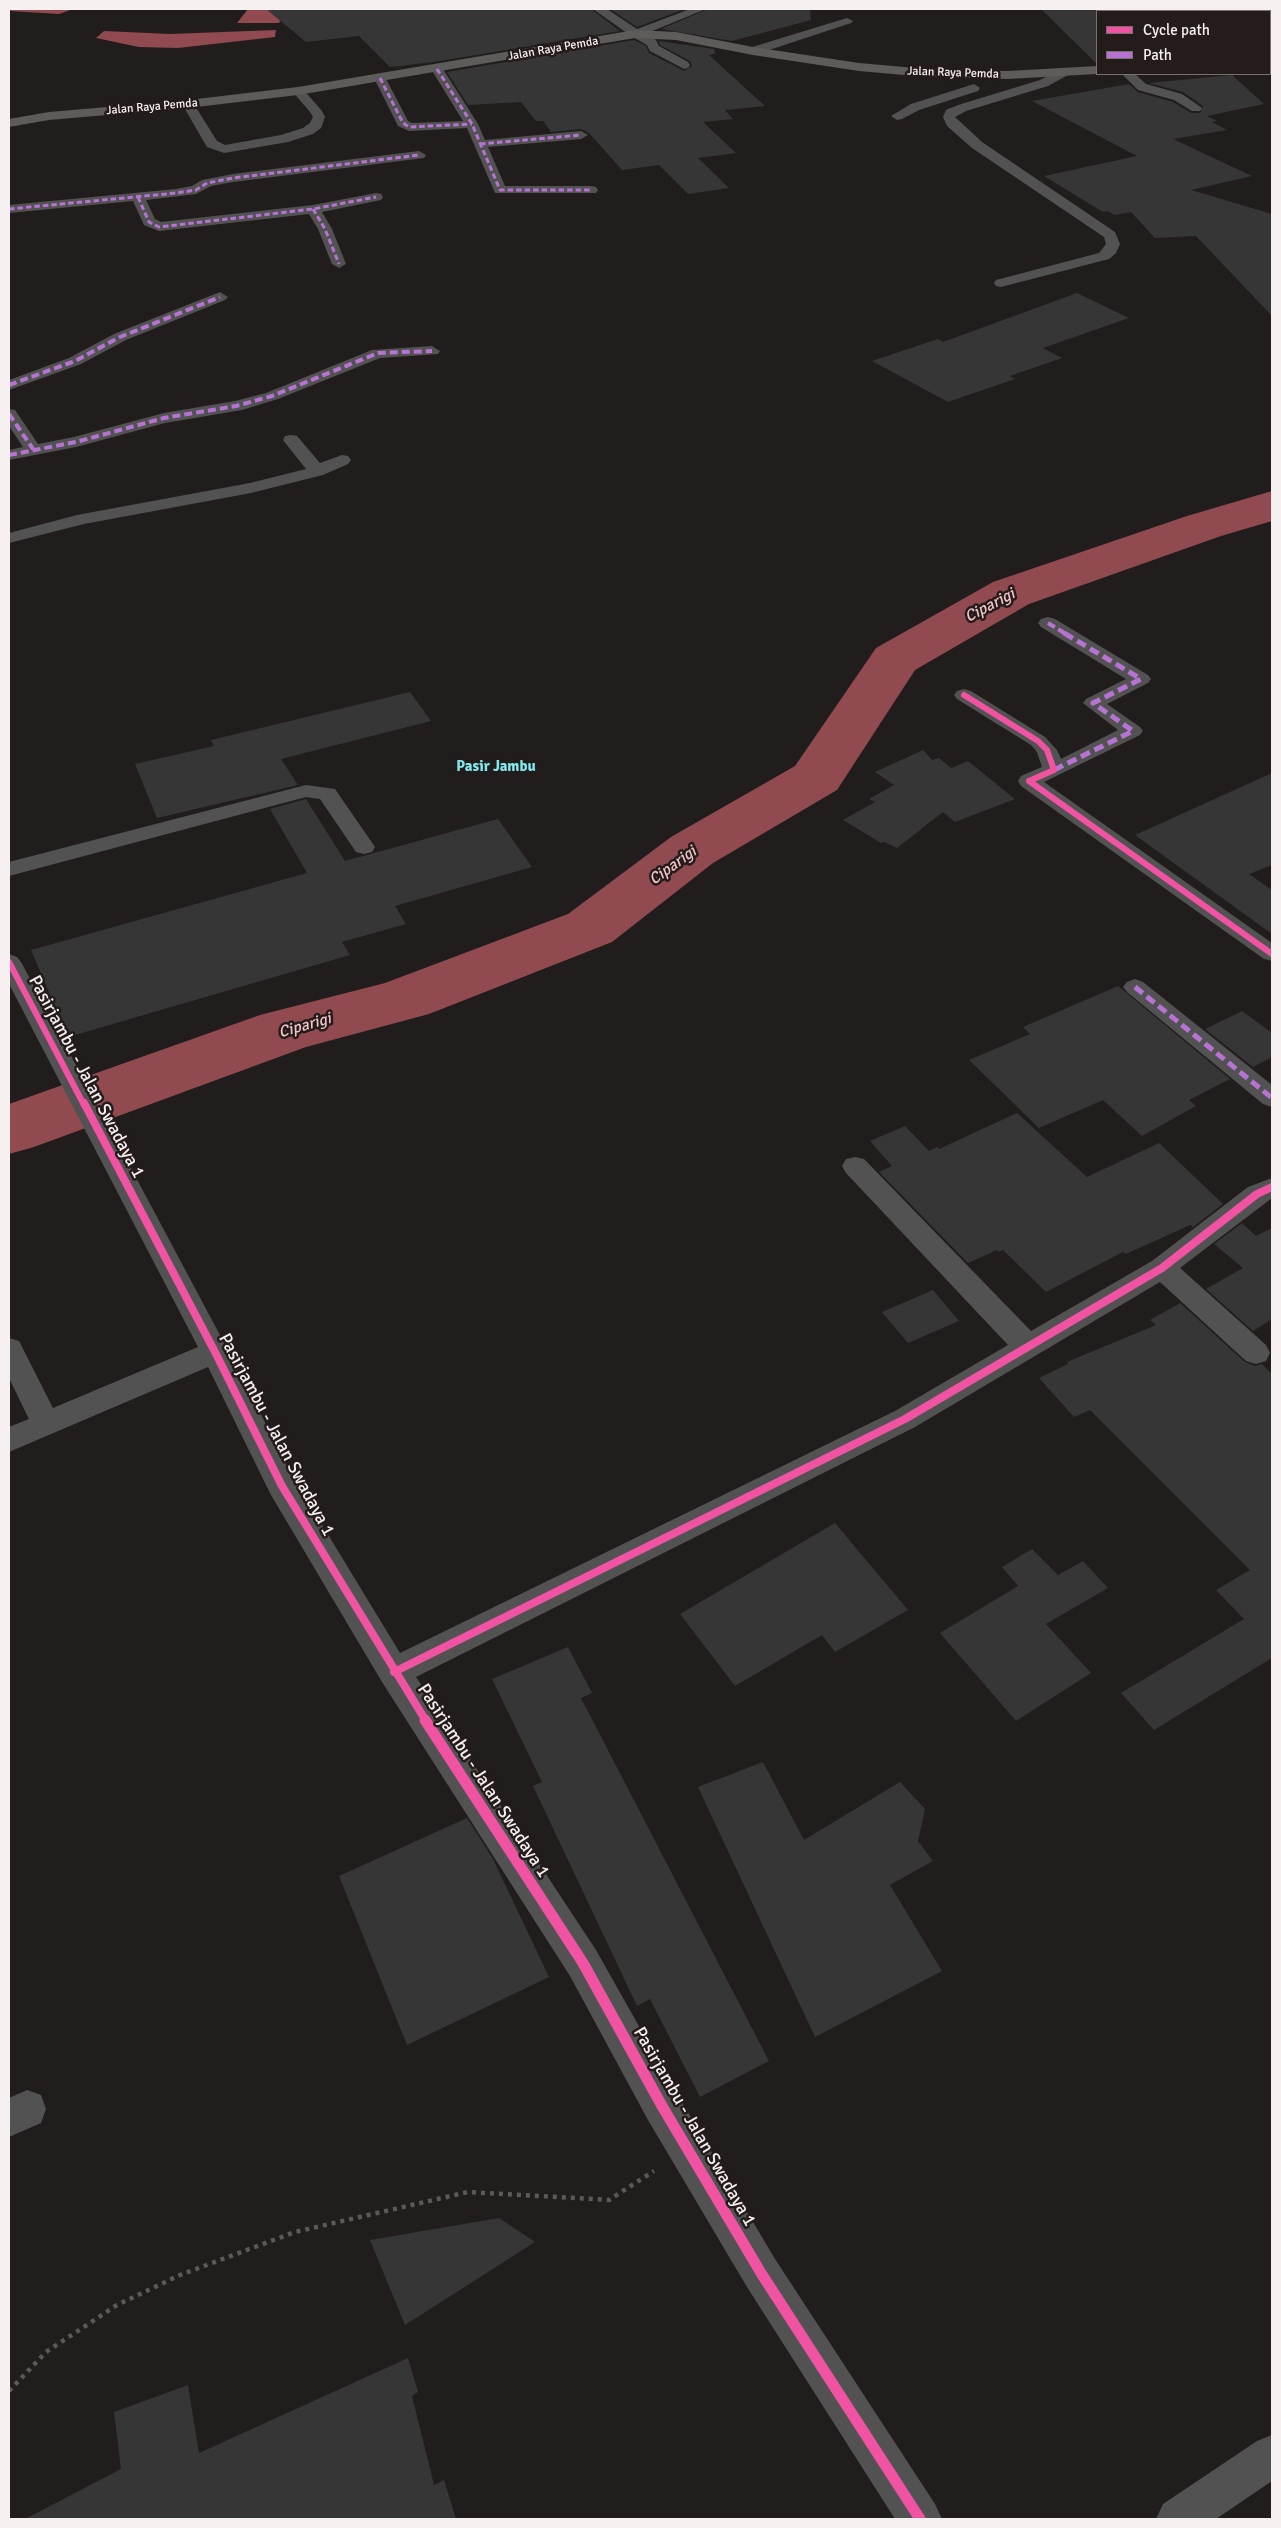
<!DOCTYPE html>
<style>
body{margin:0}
#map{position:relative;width:1281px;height:2528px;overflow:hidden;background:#221d1d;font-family:Signika,sans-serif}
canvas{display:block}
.frame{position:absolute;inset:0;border:10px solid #f7f0f1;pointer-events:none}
.legend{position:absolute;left:1096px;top:10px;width:175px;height:65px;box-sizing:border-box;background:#241b1b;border:1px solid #787071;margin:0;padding:6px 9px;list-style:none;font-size:15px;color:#f7f0f1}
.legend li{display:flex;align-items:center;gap:10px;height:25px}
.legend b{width:25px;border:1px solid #787071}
</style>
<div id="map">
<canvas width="1281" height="2528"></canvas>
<div class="frame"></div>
<ul class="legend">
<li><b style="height:6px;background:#f153a3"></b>Cycle path</li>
<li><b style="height:6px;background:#b673d3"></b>Path</li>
</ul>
</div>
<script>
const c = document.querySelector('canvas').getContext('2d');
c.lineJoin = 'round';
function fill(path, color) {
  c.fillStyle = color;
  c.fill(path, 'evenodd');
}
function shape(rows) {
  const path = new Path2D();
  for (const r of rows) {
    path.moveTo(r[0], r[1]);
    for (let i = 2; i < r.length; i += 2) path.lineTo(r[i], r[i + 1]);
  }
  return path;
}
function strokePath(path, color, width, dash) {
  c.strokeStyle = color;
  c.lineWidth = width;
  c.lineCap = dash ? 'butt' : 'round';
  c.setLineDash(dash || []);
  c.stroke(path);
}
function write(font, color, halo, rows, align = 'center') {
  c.font = font + ' Signika,sans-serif';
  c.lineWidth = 5;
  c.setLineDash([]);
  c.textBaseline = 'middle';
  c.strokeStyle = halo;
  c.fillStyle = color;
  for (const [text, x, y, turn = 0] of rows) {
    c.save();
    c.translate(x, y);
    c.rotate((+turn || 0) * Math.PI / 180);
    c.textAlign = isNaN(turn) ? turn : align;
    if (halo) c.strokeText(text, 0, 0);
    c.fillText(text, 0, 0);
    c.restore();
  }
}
const water = shape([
 [13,9,73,9,59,14,10,11],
 [248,9,286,9,279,23,237,23],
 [276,30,275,37,178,48,139,47,96,38,104,31,170,34]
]);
const river = shape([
 [1272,491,1272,521,1221,536,1029,604,915,670,837,790,713,863,612,942,429,1014,306,1047,34,1147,9,1154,9,1104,260,1015,385,983,568,914,671,837,795,766,876,648,993,582,1187,516,1272,491]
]);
const building = shape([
 [266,9,591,9,620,31,434,62,390,67,359,36,306,42],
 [610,9,685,9,637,27],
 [708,9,810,9,811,20,732,41,661,29],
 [1041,9,1097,9,1097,64],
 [634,40,646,46,649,53,684,71,692,66,690,61,660,45,659,41,714,49,715,54,709,55,765,106,725,110,733,119,703,122,736,153,698,158,729,188,688,194,659,165,622,170,589,133,581,129,551,132,543,121,536,121,521,102,468,105,447,72],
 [1232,75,1264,104,1207,116,1217,121,1212,122,1227,130,1173,139,1252,176,1191,190,1272,214,1272,316,1196,236,1155,238,1131,212,1114,215,1108,211,1103,212,1044,176,1137,156,1032,101,1129,84,1138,92,1173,102,1191,113,1200,113,1203,106,1183,92,1149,83],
 [1077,293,1129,318,1043,348,1062,358,1010,376,1015,379,948,402,872,361,938,339,943,342],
 [410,692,431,721,281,759,298,785,157,818,135,764,214,746,211,740],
 [923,750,932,760,939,758,951,768,968,761,1015,799,955,822,943,812,897,848,884,842,881,843,843,820,875,802,869,799,894,785,875,772],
 [1272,773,1272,865,1249,874,1272,890,1272,934,1135,835],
 [306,799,345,861,498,819,532,867,395,906,406,924,342,942,350,955,68,1037,31,950,307,873,270,809],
 [1118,986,1230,1079,1189,1100,1196,1106,1142,1136,1103,1100,1039,1128,969,1060,1030,1034,1023,1027],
 [1242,1011,1272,1033,1272,1057,1253,1067,1205,1029],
 [1017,1113,1087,1177,1159,1143,1223,1204,1193,1227,1190,1225,1126,1254,1123,1252,1046,1292,1003,1250,999,1252,997,1250,968,1263,879,1172,892,1166,870,1141,905,1126,929,1151,937,1147,939,1149],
 [1242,1223,1256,1236,1272,1228,1272,1319,1253,1331,1206,1289,1243,1268,1214,1244],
 [933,1290,959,1321,908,1343,882,1312],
 [1180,1303,1245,1362,1255,1366,1262,1364,1272,1374,1272,1658,1154,1730,1121,1693,1244,1619,1216,1590,1250,1570,1090,1410,1074,1417,1039,1378,1068,1364,1067,1362,1156,1325,1150,1320],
 [835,1523,908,1610,835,1652,822,1635,735,1686,680,1614],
 [1032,1549,1058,1575,1083,1561,1108,1588,1046,1624,1091,1673,1016,1721,940,1633,1018,1586,1002,1567],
 [568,1647,592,1693,581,1698,769,2061,700,2097,650,1999,637,2006,533,1786,542,1782,492,1679],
 [763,1762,804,1840,900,1782,925,1809,918,1841,933,1861,890,1885,942,1971,815,2037,698,1787],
 [467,1818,493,1859,549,1977,407,2045,339,1876],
 [499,2218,535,2242,405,2325,370,2240],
 [408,2358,418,2392,412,2396,434,2485,444,2480,456,2519,25,2519,121,2469,114,2412,188,2385,199,2453]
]);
const path = shape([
 [9,2391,46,2352,117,2305,180,2275,295,2232,468,2192,609,2200,654,2171]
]);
const minor = shape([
 [593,9,607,9,637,29,690,9,706,9,645,34,656,40,659,46,688,62,690,65,688,68,684,69,650,51,647,45,631,36,593,9],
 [847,18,853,21,851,23,757,54,753,55,747,51,749,48,847,18],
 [1270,27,1272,28,1272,34,1270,34,1270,27],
 [437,65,443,69,478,124,485,140,581,131,588,135,581,139,488,147,505,186,591,186,596,187,598,190,596,193,495,193,467,128,409,131,398,126,374,78,376,75,384,75,408,121,412,123,463,121,431,69,437,65],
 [1064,68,1068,69,1070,72,1068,75,1048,86,966,111,955,117,982,142,1115,232,1120,244,1116,253,1109,259,1001,287,996,286,994,283,996,280,1099,253,1106,244,1104,237,972,148,947,126,943,117,946,110,958,105,1040,80,1064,68],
 [1122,74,1135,74,1146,84,1182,94,1202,108,1200,111,1192,111,1174,100,1138,90,1122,74],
 [974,84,980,88,978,91,919,110,902,119,897,120,891,116,911,104,974,84],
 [298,87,302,88,322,111,325,117,321,128,313,134,288,142,224,153,207,147,182,104,188,100,192,101,217,141,225,145,281,135,303,128,310,123,313,117,310,112,292,91,298,87],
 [419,151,426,155,424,158,233,182,211,186,196,194,146,200,155,219,161,222,313,205,376,193,381,194,383,197,381,200,322,212,332,229,346,264,339,268,332,264,318,229,309,214,159,231,144,225,133,201,9,213,9,205,176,189,192,186,202,180,233,174,419,151],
 [220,292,228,297,225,300,126,340,81,364,9,390,9,380,69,358,114,334,220,292],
 [432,346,440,351,438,354,380,358,278,399,242,410,165,423,76,447,9,460,9,450,23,447,9,426,9,409,15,410,38,444,74,437,164,413,235,401,266,393,372,350,432,346],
 [291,435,297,436,320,463,342,455,348,456,351,460,348,464,323,475,251,493,84,524,9,543,9,533,77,515,250,483,306,469,283,440,285,436,291,435],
 [1048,617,1055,619,1148,675,1151,679,1148,683,1107,704,1140,727,1143,731,1140,735,1044,782,1272,943,1272,961,1264,959,1021,786,1018,781,1021,776,1042,767,1037,752,1031,745,957,699,954,695,957,691,964,689,971,691,1045,737,1057,750,1061,759,1118,730,1083,703,1086,699,1126,679,1041,627,1038,623,1041,619,1048,617],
 [306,785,335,789,375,847,372,852,364,854,356,852,320,799,306,797,9,876,9,862,306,785],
 [9,954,17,957,21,962,229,1352,293,1477,400,1653,895,1411,1008,1345,846,1173,842,1166,846,1159,855,1157,864,1159,1031,1331,1152,1261,1248,1187,1272,1178,1272,1198,1180,1268,1266,1345,1270,1353,1266,1361,1256,1364,1246,1361,1160,1282,915,1427,416,1677,596,1950,676,2092,775,2259,935,2504,942,2519,895,2519,747,2287,648,2120,570,1976,382,1682,271,1495,208,1367,9,1452,9,1427,29,1419,9,1378,9,1338,19,1341,53,1408,198,1347,9,984,9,954],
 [1135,979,1143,982,1272,1085,1272,1107,1263,1104,1127,992,1123,987,1127,982,1135,979],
 [27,2090,41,2095,46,2109,41,2123,9,2137,9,2098,27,2090],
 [1272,2435,1272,2481,1216,2519,1156,2519,1163,2504,1257,2441,1272,2435]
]);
const major = shape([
 [635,30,676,32,753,47,859,63,927,69,1008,71,1097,66,1097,74,1008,79,927,77,859,71,753,55,676,40,635,38,298,95,188,108,49,120,9,127,9,119,49,112,188,100,298,87,635,30],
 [1270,59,1272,59,1272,67,1270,67,1270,59]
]);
const quietFar2 = shape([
 [437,69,472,124,500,190,591,190],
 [380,78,403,123,409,127,472,124],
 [480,144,581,135],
 [138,197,149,222,159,227,313,209,376,197],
 [9,209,176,193,196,190,207,183,233,178,419,155],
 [313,209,325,229,339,264]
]);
const quietFar1 = shape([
 [9,385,75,361,120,337,220,297],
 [9,414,33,449],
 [9,455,76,442,164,418,236,406,272,396,378,353,432,351],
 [1048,623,1066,634]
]);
const quiet = shape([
 [1054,770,1133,731,1093,703,1141,679,1064,633],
 [1135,987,1272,1098]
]);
const cyclewayFar2 = shape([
 [964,695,1038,741,1047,750,1054,770,1029,781,1272,954],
 [9,962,84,1105]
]);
const cyclewayFar1 = shape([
 [84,1103,215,1352,282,1486,426,1721],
 [394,1672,905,1419,1162,1268,1257,1194,1272,1187]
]);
const cycleway = shape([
 [425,1720,583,1963,662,2106,761,2273,920,2519]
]);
const farStreetnames = [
 ["Jalan Raya Pemda",553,49,-10],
 ["Jalan Raya Pemda",953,73,2],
 ["Jalan Raya Pemda",152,107,-5]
];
const farQuarternames = [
 ["Pasir Jambu",496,767]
];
const waterNames = [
 ["Ciparigi",990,606,-28],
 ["Ciparigi",673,866,-36],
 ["Ciparigi",305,1026,-16]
];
const nearStreetnames = [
 ["Pasirjambu - Jalan Swadaya 1",86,1077,62],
 ["Pasirjambu - Jalan Swadaya 1",276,1435,62],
 ["Pasirjambu - Jalan Swadaya 1",483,1781,57],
 ["Pasirjambu - Jalan Swadaya 1",694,2127,60]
];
fill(water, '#904a50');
fill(river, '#904a50');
fill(building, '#363636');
strokePath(path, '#5c5959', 4.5, [4, 5]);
fill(minor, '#535252');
fill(major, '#5e5b5b');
strokePath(quietFar2, '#b673d3', 3, [5.5, 3]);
strokePath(quietFar1, '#b673d3', 4, [8, 4]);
strokePath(quiet, '#b673d3', 5, [10, 5]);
strokePath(cyclewayFar2, '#f153a3', 6);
strokePath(cyclewayFar1, '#f153a3', 8);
strokePath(cycleway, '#f153a3', 11);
write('12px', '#f7f0f1', '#241b1b', farStreetnames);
write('bold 15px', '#7eeaed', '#241b1b', farQuarternames);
write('italic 16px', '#f2c3c6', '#241b1b', waterNames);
write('18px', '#f7f0f1', '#241b1b', nearStreetnames);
</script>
